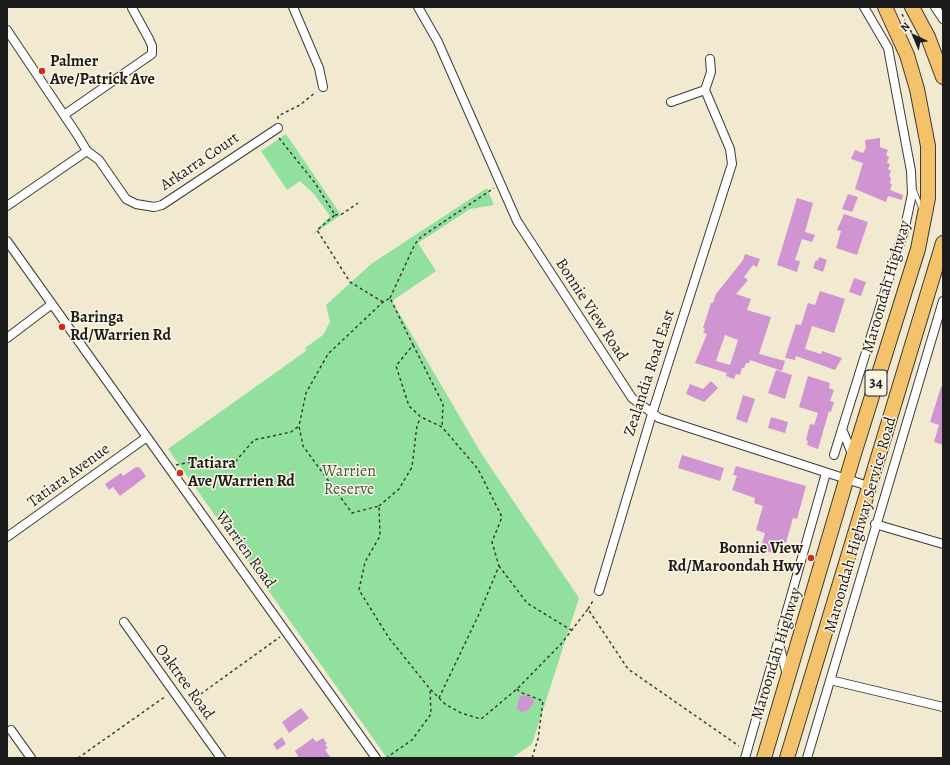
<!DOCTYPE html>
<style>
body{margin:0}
#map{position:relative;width:950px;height:765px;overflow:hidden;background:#f2ead0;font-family:Alegreya,serif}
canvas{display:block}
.frame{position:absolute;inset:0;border:8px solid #1c1c1c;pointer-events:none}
.north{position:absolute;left:894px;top:16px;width:40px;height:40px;-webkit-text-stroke:3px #fcf5e5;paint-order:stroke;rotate:316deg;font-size:11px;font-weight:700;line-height:16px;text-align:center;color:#1c1c1c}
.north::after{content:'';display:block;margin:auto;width:14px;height:18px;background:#1c1c1c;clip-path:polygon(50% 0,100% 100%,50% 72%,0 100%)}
</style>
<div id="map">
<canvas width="950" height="765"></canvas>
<div class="frame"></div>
<div class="north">N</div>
</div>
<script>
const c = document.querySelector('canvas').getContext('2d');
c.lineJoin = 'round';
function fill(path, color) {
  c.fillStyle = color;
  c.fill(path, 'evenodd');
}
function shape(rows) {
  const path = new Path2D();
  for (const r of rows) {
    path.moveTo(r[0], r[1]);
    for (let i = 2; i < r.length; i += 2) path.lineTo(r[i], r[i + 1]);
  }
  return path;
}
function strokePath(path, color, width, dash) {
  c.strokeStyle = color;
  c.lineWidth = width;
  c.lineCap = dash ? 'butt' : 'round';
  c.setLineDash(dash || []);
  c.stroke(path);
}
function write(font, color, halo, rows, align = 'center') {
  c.font = font + ' Alegreya,serif';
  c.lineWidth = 3;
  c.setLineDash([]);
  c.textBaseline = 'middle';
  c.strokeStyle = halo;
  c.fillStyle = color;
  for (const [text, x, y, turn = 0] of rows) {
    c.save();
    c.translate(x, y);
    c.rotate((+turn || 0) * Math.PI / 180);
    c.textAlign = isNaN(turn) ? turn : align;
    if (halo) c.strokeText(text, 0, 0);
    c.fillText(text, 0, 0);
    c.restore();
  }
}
const green = shape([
 [286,134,341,215,312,235,330,216,314,194,300,181,287,190,261,151],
 [487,188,494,205,470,209,418,243,436,271,392,301,481,453,579,598,532,744,512,758,387,758,168,449,306,351,305,348,323,335,330,322,326,305,371,264]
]);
const building = shape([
 [880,138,880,147,888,150,886,155,889,157,887,163,890,164,888,169,891,171,889,176,891,178,890,184,892,184,890,190,903,195,902,200,888,196,886,202,855,189,863,163,851,159,855,150,863,153,866,148,865,140],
 [848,194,858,197,852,212,842,209],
 [797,198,813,203,805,232,815,235,812,242,802,239,795,260,800,261,797,272,777,265],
 [844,214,868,222,857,255,836,248,841,231,837,230],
 [745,254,760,259,757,267,753,265,744,277,748,280,736,294,751,299,747,310,771,317,759,354,785,361,782,371,750,360,749,363,746,363,744,368,742,368,740,375,736,374,734,379,726,376,727,373,695,363,707,334,703,333,705,329,703,328,711,303,713,303,716,294,743,260],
 [725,335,738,340,730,365,716,361],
 [819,257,827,260,823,272,813,268,816,260,818,261],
 [854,278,866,282,861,296,849,292],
 [820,291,845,299,834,333,812,326,805,349,821,354,822,351,842,358,835,370,796,356,795,360,785,358,796,324,801,325,808,303,815,305],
 [776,370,792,375,785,399,768,393],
 [808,376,830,383,829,388,834,390,830,401,834,402,831,412,829,411,818,449,807,445,808,441,806,440,810,424,814,425,818,413,799,407],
 [711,381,718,388,704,402,686,394,690,384,703,389],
 [941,387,943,387,943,445,934,442,939,425,930,422],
 [743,395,755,399,747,423,736,419],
 [771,417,788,422,785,433,768,428],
 [682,455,724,468,720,481,678,468],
 [736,466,806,486,797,519,793,518,786,543,781,541,776,554,763,550,765,544,762,543,765,533,756,530,763,506,754,503,755,498,732,490,737,476,733,475],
 [136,467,139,467,146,476,144,478,120,496,113,487,109,490,105,484,121,473,123,476],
 [524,695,532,698,534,703,527,711,521,712,517,708,519,698],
 [301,708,309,718,289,733,282,722],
 [282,737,286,744,277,750,273,744],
 [313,738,316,742,323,738,327,744,325,745,328,748,325,750,331,758,299,758,295,751]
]);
const path = shape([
 [902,14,914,37,912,38],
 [278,119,278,116,300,105,316,92],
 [279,138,315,183,335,215,317,230,350,282,383,302],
 [335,215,342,214,358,203],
 [390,298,415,244,421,237,494,188],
 [413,345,443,404,442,427],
 [176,465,201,460,235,462,254,440,291,432,299,426],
 [379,506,399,489,412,467,417,425,421,418],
 [499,566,527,603,571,630],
 [588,609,594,599],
 [517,689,520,692,543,701,538,739,532,758],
 [439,698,479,614,499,566,492,542,502,517,478,469,442,427,421,417,409,406,396,366,413,345,390,298,383,302,328,354,306,393,299,426,303,446,352,513,379,506,380,536,365,562,359,590,389,638,430,689,445,704,461,713,481,719,517,689,561,644,588,609,628,669,739,746],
 [191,701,280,637],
 [78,758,166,696],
 [386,758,412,740,431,714,430,689]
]);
const lane = shape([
 [914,190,921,208]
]);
const street = shape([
 [293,7,319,68,323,87],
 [418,7,438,42,517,221,632,398,659,418,868,486],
 [935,7,943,19],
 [7,30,76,133,87,151],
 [671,102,705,90],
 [64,115,152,54,152,46,149,39,132,8],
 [87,151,99,160,126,199,136,204,154,207,162,205,278,128],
 [7,206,87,151],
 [7,241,376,758],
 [7,338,52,304],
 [842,429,853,456],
 [834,455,905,227,912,194,911,171,888,48,864,7],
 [875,524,943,544],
 [7,537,147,437],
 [599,591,652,414,732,164,730,149,705,90,711,72,710,59],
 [124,622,221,758],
 [779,644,787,675],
 [830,680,943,707],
 [11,730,31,758],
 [745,758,826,473],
 [807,758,943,301]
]);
const highway = shape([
 [912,7,928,37,943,77],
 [764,758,853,457,918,249,928,198,928,146,917,89,907,55,885,7],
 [787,758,943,243]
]);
const markers = [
 [42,71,4,"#c8321e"],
 [62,327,4,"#c8321e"],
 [180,473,4,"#c8321e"],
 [811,558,4,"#c8321e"]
];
const shields = [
 [876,383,22]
];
const shieldNames = [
 ["34",876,383]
];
const poiNames = [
 ["Palmer",50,62],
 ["Ave/Patrick Ave",50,80],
 ["Baringa",70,318],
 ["Rd/Warrien Rd",70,336],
 ["Tatiara",188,464],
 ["Ave/Warrien Rd",188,482],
 ["Bonnie View",803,549,"right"],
 ["Rd/Maroondah Hwy",803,567,"right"]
];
const streetNames = [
 ["Arkarra Court",200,162,-34],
 ["Maroondah Highway",887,287,-74],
 ["Bonnie View Road",591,310,57],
 ["Zealandia Road East",650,373,-72],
 ["Tatiara Avenue",69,476,-36],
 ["Maroondah Highway Service Road",861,525,-74],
 ["Warrien Road",245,550,54],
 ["Maroondah Highway",777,654,-73],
 ["Oaktree Road",184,682,54]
];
const parkNames = [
 ["Warrien",349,472],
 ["Reserve",349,490]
];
fill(green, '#91e09e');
fill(building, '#cf94d1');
strokePath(lane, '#3c3b37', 5.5);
strokePath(street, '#3c3b37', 10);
strokePath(highway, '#3c3b37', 16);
strokePath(path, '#3c3b37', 1.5, [3, 3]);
strokePath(lane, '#fff', 4);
strokePath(street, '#fff', 8);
strokePath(highway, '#f4c26a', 14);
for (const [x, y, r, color] of markers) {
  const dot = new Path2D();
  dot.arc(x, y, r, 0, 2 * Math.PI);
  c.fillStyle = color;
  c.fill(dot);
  strokePath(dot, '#fcf5e5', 1.5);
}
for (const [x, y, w] of shields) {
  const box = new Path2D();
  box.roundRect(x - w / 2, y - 13, w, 26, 3);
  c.fillStyle = '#fcf5e5';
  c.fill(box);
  strokePath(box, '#1c1c1c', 1);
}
write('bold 15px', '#1c1c1c', null, shieldNames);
write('bold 16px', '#1c1c1c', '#fcf5e5', poiNames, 'left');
write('16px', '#1c1c1c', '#fcf5e5', streetNames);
write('16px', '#3f5743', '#fcf5e5', parkNames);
</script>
